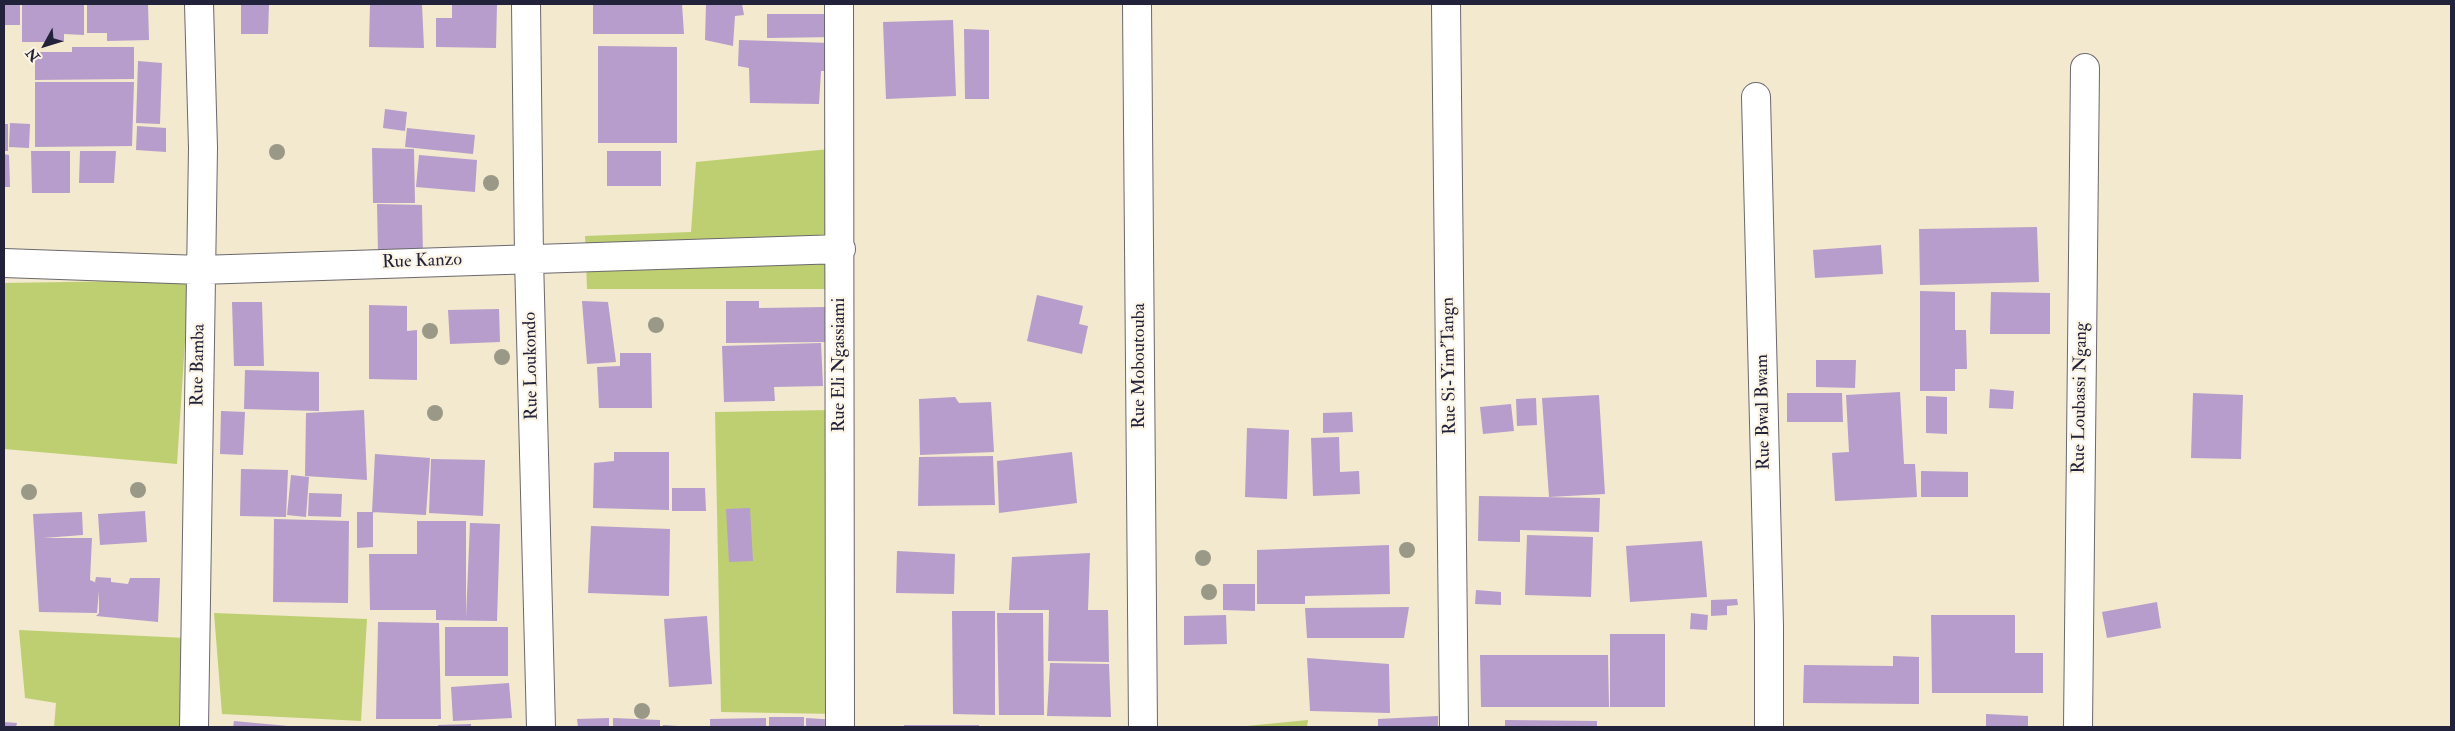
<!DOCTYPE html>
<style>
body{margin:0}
#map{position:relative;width:2455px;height:731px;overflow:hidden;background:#f3e9ce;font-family:"IM FELL Double Pica",serif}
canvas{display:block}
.frame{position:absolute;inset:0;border:5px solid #22223b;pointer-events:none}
.north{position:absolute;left:20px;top:20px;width:50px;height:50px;-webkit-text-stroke:4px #fcf5e5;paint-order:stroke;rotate:231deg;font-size:14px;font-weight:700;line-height:20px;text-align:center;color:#22223b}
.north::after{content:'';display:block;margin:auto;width:18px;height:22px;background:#22223b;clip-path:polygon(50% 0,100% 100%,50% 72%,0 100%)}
</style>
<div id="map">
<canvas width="2455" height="731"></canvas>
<div class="frame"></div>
<div class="north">N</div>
</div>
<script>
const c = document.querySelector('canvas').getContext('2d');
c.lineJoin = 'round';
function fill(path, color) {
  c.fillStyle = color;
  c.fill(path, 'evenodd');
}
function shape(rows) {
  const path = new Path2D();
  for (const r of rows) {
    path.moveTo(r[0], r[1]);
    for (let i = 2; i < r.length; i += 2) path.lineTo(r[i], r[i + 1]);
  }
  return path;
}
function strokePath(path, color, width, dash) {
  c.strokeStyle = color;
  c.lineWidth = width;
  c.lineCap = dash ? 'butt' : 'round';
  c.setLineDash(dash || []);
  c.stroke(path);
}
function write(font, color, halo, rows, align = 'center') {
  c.font = font + ' "IM FELL Double Pica",serif';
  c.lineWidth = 4.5;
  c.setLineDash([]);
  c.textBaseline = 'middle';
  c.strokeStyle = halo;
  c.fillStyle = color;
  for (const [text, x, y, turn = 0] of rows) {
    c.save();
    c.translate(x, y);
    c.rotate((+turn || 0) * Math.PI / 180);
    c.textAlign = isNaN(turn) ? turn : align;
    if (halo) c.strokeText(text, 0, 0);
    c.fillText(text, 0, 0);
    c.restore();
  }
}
const green = shape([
 [840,148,829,289,587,289,585,236,691,232,696,162],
 [189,280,177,464,4,449,4,283],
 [831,410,836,714,721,712,715,412],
 [214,613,367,619,361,721,222,714],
 [19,630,186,638,185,727,54,727,56,703,25,698],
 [1308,720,1307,727,1236,727]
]);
const building = shape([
 [5,4,20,4,20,25,5,25],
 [22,4,84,4,84,35,64,34,64,42,22,42],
 [87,4,148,4,149,40,107,41,107,33,87,33],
 [241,4,269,4,268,34,241,34],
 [370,4,422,4,424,48,369,47],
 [452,4,497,4,496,48,436,47,436,18,452,18],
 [593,4,682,4,684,34,593,34],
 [706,4,742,4,744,15,735,16,733,46,705,40],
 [767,14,837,14,837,37,767,38],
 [953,20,956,96,886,99,883,22],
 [964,29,989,30,989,99,965,99],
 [739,40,831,43,831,71,821,71,819,104,750,103,749,68,738,66],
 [598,46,677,47,677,143,598,143],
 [72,47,134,47,134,79,35,80,35,52,72,52],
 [138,61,162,63,160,124,136,123],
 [35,82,134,82,132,146,35,147],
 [385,109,407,112,405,131,383,128],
 [10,123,30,124,29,148,9,147],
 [4,124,8,124,8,151,4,151],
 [137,126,166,128,166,152,136,150],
 [407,128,475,135,473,154,405,147],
 [372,148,414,149,415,203,373,203],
 [31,151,70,151,70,193,32,193],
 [80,151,116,151,114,183,79,183],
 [607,151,661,151,661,186,607,186],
 [4,154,9,155,10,187,4,187],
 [419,155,477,160,475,192,416,187],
 [377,204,422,205,423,255,378,253],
 [2037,227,2039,282,1920,285,1919,229],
 [1881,245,1883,274,1815,278,1813,250],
 [1920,291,1955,292,1955,330,1966,330,1967,369,1955,369,1955,391,1920,391],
 [1991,292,2050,293,2050,334,1990,334],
 [1037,295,1083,306,1079,324,1088,326,1082,354,1027,341],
 [582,301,608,302,616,362,587,364],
 [726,301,759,301,759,308,827,307,827,342,726,343],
 [232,302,262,302,264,366,234,366],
 [369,305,407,306,407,331,417,330,417,380,369,379],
 [499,309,500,342,450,344,448,310],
 [821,343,823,386,774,387,775,401,724,402,722,346],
 [620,353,651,353,652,408,599,408,597,367,620,366],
 [1816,360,1856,360,1855,388,1816,387],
 [245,370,319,372,319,411,244,409],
 [1990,389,2014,391,2013,409,1989,408],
 [1900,392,1904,464,1915,464,1917,497,1835,501,1832,453,1849,452,1846,395],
 [1787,393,1842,393,1843,422,1787,422],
 [2193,393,2243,395,2241,459,2191,458],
 [1599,395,1605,494,1549,497,1542,398],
 [1926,396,1947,397,1947,434,1926,433],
 [955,397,959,403,991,402,994,452,920,455,919,399],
 [1536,398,1537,425,1517,426,1516,399],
 [1511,404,1514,431,1483,434,1480,407],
 [364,410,367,480,305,476,306,413],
 [221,411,245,412,243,455,220,454],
 [1352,412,1353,432,1323,433,1323,413],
 [1247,428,1289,430,1287,499,1245,497],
 [1339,437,1340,472,1359,471,1360,494,1313,496,1311,438],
 [614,452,669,452,669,510,593,508,594,463,614,461],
 [1072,452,1077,503,999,513,997,461],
 [375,454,430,458,426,515,372,512],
 [993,456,995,505,918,506,919,457],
 [431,459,485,460,483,516,429,513],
 [241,469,288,470,286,517,240,516],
 [1921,471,1968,472,1968,497,1921,497],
 [291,475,309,477,306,517,287,515],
 [672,488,705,488,706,511,672,511],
 [309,493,342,494,341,517,308,516],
 [1479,496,1600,498,1599,532,1520,530,1520,542,1478,541],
 [750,508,753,561,729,562,726,509],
 [145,511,147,542,100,545,98,514],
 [82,512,83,535,43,538,92,538,90,580,99,584,95,582,96,577,111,578,111,582,128,584,130,578,160,578,158,622,96,616,99,613,99,591,97,613,39,612,33,514],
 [357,512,373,512,373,547,357,548],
 [274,519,349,521,348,603,273,602],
 [417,521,466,521,466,617,470,523,500,524,497,621,436,620,436,610,370,610,369,554,417,554],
 [591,526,670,529,669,596,588,593],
 [1527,535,1593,537,1591,597,1525,595],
 [1702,541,1707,597,1630,602,1626,546],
 [1389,545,1390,594,1305,596,1305,604,1257,604,1257,550],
 [897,551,955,554,954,594,896,593],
 [1090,553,1088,610,1108,610,1109,662,1048,661,1049,610,1009,610,1012,557],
 [1223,584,1255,584,1255,611,1223,610],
 [1476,590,1501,592,1501,605,1475,604],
 [1737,599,1738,605,1727,606,1727,615,1711,616,1711,600],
 [2157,602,2161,628,2107,638,2102,612],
 [1409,607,1404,638,1307,638,1305,608],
 [952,611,995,611,995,715,953,714],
 [997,613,1043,613,1044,715,999,715],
 [1691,613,1708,615,1707,630,1690,629],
 [1226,615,1227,644,1184,645,1184,616],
 [1931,615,2015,615,2015,653,2043,653,2043,693,1932,693],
 [707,616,712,684,669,687,664,619],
 [378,622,439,623,441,719,376,719],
 [445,627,508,627,508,676,445,676],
 [1610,634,1665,634,1665,707,1610,707],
 [1480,655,1608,655,1609,707,1481,707],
 [1893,656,1919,657,1919,704,1803,703,1804,665,1893,666],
 [1307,658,1389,664,1390,713,1310,711],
 [1050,663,1109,664,1111,717,1047,716],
 [509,683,512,718,453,721,451,687],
 [1986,714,2028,716,2028,727,1986,727],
 [1438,716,1438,727,1378,727,1378,719],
 [769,717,804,717,804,727,769,727],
 [609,718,609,727,578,727,577,719],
 [613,718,660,720,660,727,613,727],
 [766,718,766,727,710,727,710,719],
 [806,718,838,720,838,727,806,727],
 [1505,720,1597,721,1597,727,1505,727],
 [234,721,288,726,288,727,233,727],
 [4,722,17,723,16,727,4,727],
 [471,724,471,727,438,727,438,725],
 [663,725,678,726,678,727,663,727],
 [904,725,979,725,979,727,904,727]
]);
const minor = shape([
 [526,4,529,258,541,727],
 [839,4,840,727],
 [1137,4,1143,727],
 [1446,4,1454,727],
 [1756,97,1769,626,1769,727],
 [4,263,200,270,841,249],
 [194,727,203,148,199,4],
 [2078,727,2085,68]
]);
const trees = [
 [277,152],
 [491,183],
 [656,325],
 [430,331],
 [502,357],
 [435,413],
 [138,490],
 [29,492],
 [1407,550],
 [1203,558],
 [1209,592],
 [642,711]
];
const streetNames = [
 ["Rue Kanzo",422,262,-2],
 ["Rue Bamba",199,365,-89],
 ["Rue Eli Ngassiami",840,365,-90],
 ["Rue Loukondo",532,366,-91],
 ["Rue Moboutouba",1140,366,-90],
 ["Rue Si-Yim'Tangn",1450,366,-91],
 ["Rue Loubassi Ngang",2081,398,-89],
 ["Rue Bwal Bwam",1764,412,-91]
];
fill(green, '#becf72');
fill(building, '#b69dcb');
strokePath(minor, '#6b686e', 30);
strokePath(minor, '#fff', 28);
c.fillStyle = '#9a9886';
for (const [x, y] of trees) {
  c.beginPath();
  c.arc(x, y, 8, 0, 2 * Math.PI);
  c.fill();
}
write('18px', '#22223b', '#fcf5e5', streetNames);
</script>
